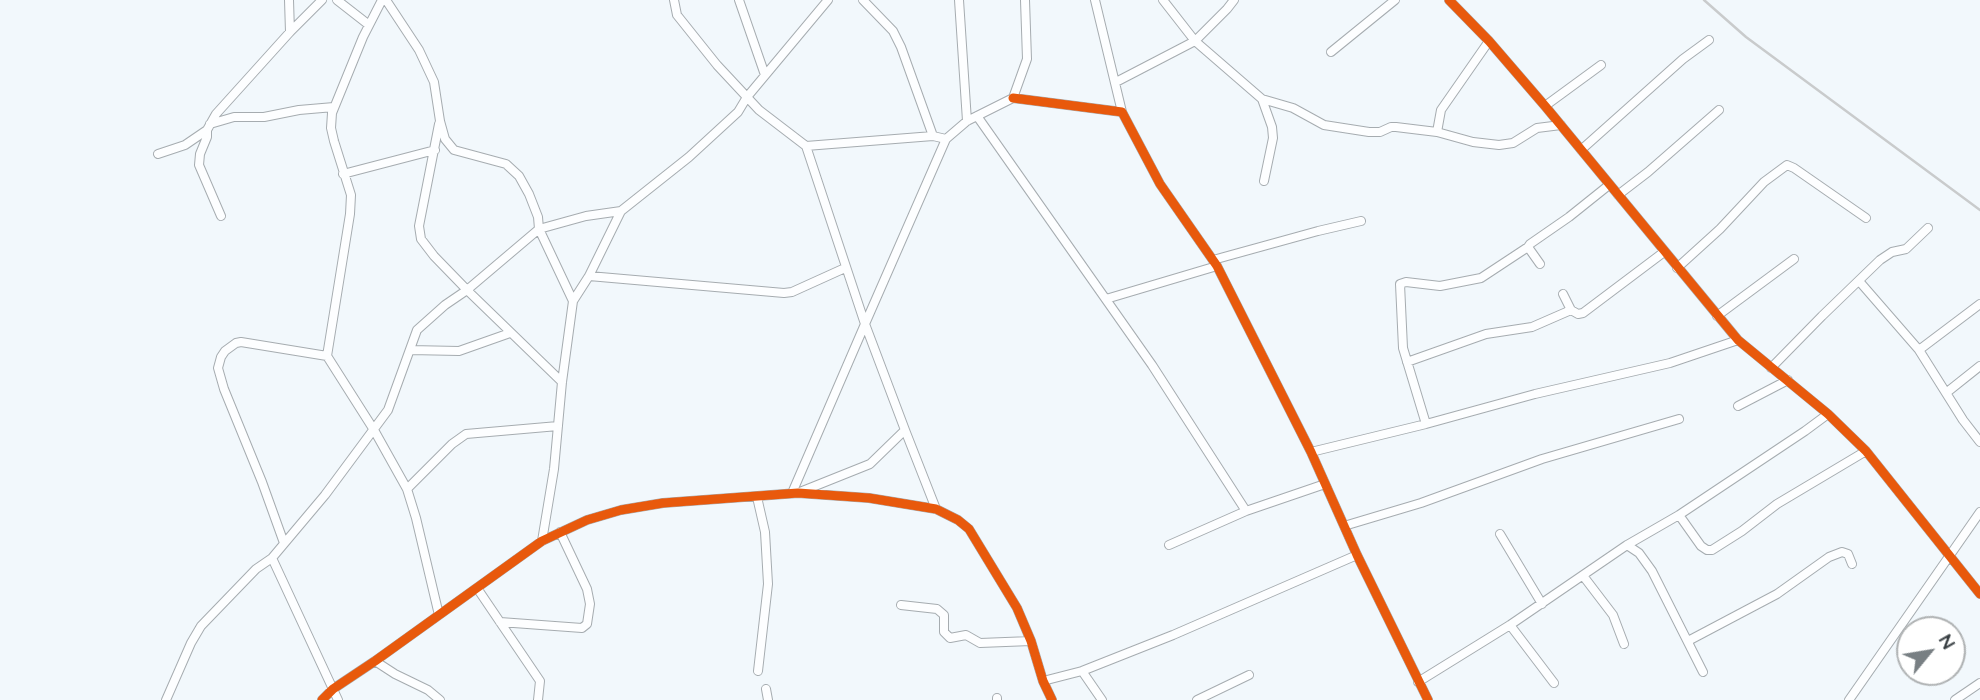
<!DOCTYPE html>
<style>
body{margin:0}
#map{position:relative;width:1980px;height:700px;overflow:hidden;background:#f2f8fc;font-family:Quicksand,sans-serif}
canvas{display:block}
.north{position:absolute;left:1896px;top:616px;width:70px;height:70px;box-sizing:border-box;background:#fff;border:2px solid #afb2b3;border-radius:50%;rotate:60deg;font-size:19px;font-weight:700;line-height:28px;text-align:center;color:#373e42}
.north::after{content:'';display:block;margin:auto;width:24px;height:32px;background:#787f83;clip-path:polygon(50% 0,100% 100%,50% 72%,0 100%)}
</style>
<div id="map">
<canvas width="1980" height="700"></canvas>
<div class="north">N</div>
</div>
<script>
const c = document.querySelector('canvas').getContext('2d');
c.lineJoin = 'round';
function shape(rows) {
  const path = new Path2D();
  for (const r of rows) {
    path.moveTo(r[0], r[1]);
    for (let i = 2; i < r.length; i += 2) path.lineTo(r[i], r[i + 1]);
  }
  return path;
}
function strokePath(path, color, width, dash) {
  c.strokeStyle = color;
  c.lineWidth = width;
  c.lineCap = dash ? 'butt' : 'round';
  c.setLineDash(dash || []);
  c.stroke(path);
}
const minor = shape([
 [289,0,290,32],
 [337,0,369,25],
 [382,0,363,37,332,113,331,128,334,141,351,195,350,214,327,356,374,430,407,489,416,518,439,615],
 [386,0,419,50,434,82,440,121,445,139,454,150,506,164,519,176,529,194,538,217,539,229,573,301],
 [674,0,677,15,717,65,759,110,806,146,933,136],
 [739,0,765,75],
 [863,0,893,31,901,47,933,136,946,139],
 [959,0,967,121],
 [1095,0,1122,112],
 [1163,0,1195,41,1262,99,1293,108,1324,125,1369,132,1380,132,1391,127,1396,127,1437,132,1473,142,1499,145,1513,143,1537,128,1561,125],
 [1449,0,1489,41,1545,106,1738,340,1828,414,1866,451,1980,594],
 [1331,52,1395,0],
 [1116,82,1195,41,1227,9,1234,0],
 [1013,98,1122,112,1160,184,1217,266,1311,452,1357,555,1428,700],
 [1262,99,1272,127,1273,138,1264,181],
 [1545,106,1601,65],
 [977,116,1152,365,1246,511,1325,484],
 [210,124,234,117,264,117,299,110,334,107],
 [439,124,419,226,421,239,434,256,467,290,562,382],
 [1437,132,1441,110,1489,41],
 [1581,150,1683,59,1709,40],
 [158,154,185,145,207,130],
 [343,174,435,150],
 [1618,195,1648,172,1719,110],
 [221,216,199,165,200,154,207,137,207,130,216,114,290,32,322,0],
 [1213,260,1318,231,1361,221],
 [1540,264,1528,247,1530,244,1569,217,1609,185],
 [1677,268,1720,229,1764,182,1787,165,1794,168,1866,218],
 [589,276,784,293,792,292,845,268],
 [1859,281,1919,350,1963,420,1980,442],
 [1563,294,1571,310],
 [1106,299,1217,266],
 [1717,316,1794,259],
 [410,350,459,351,510,333],
 [1919,350,1980,304],
 [1407,362,1486,334,1532,327,1571,310,1578,314,1583,313,1664,252],
 [1771,368,1822,316,1880,260,1892,252,1906,249,1928,228],
 [1946,393,1980,366],
 [1738,406,1788,380],
 [1426,424,1403,348,1400,284,1406,282,1440,286,1481,278,1528,247],
 [905,430,936,509],
 [1311,452,1426,424,1535,394,1670,363,1738,340],
 [407,489,452,444,466,434,558,426],
 [800,492,870,464,905,430,865,324,946,139,967,121,1013,98,1027,59,1025,0],
 [792,493,865,324,806,146],
 [757,497,765,532,768,584,758,671],
 [1679,515,1701,546,1707,550,1712,550,1742,531,1777,504,1866,451],
 [1344,526,1421,503,1542,459,1679,419],
 [1500,534,1542,604],
 [542,541,554,469,562,382,573,301,589,276,621,211,689,157,738,112,747,97,828,0],
 [284,543,262,482,224,389,218,368,221,357,225,351,236,343,241,342,327,356],
 [1169,545,1246,511],
 [1627,545,1639,553,1652,571,1703,672],
 [1584,577,1613,615,1624,644],
 [477,588,540,681,538,700],
 [901,605,937,609,944,615,944,632,950,638,966,635,980,643,1031,641],
 [500,622,582,628,587,624,590,604,587,589,560,532],
 [1510,625,1554,683],
 [1688,641,1777,594,1829,557,1842,552,1848,554,1852,564],
 [375,661,395,674,428,690,440,700],
 [1082,671,1102,700],
 [1043,681,1082,671,1173,635,1357,555],
 [1418,682,1510,625,1627,545,1679,515,1805,431,1828,414],
 [766,689,768,700],
 [166,700,191,643,201,626,256,569,272,558],
 [322,700,333,689,375,661,542,541,587,520,621,510,663,503,798,493,869,498,936,509,958,520,969,529,1017,608,1031,641,1043,681,1052,700],
 [338,700,272,558,325,495,388,410,417,330,445,305,467,290,539,229,586,216,621,211],
 [997,700,997,698],
 [1197,700,1249,675],
 [1849,700,1980,512],
 [1955,700,1980,683]
]);
const rail = shape([
 [1704,0,1746,37,1980,210]
]);
const cycleway = shape([
 [1449,0,1489,41,1545,106,1738,340,1828,414,1866,451,1980,594],
 [1013,98,1122,112,1160,184,1217,266,1311,452,1357,555,1428,700],
 [322,700,333,689,375,661,542,541,587,520,621,510,663,503,798,493,869,498,936,509,958,520,969,529,1017,608,1031,641,1043,681,1052,700]
]);
strokePath(minor, '#a6acb0', 10);
strokePath(minor, '#fdfeff', 8);
strokePath(rail, '#c9cbcc', 2.5);
strokePath(cycleway, '#e8590c', 9);
</script>
